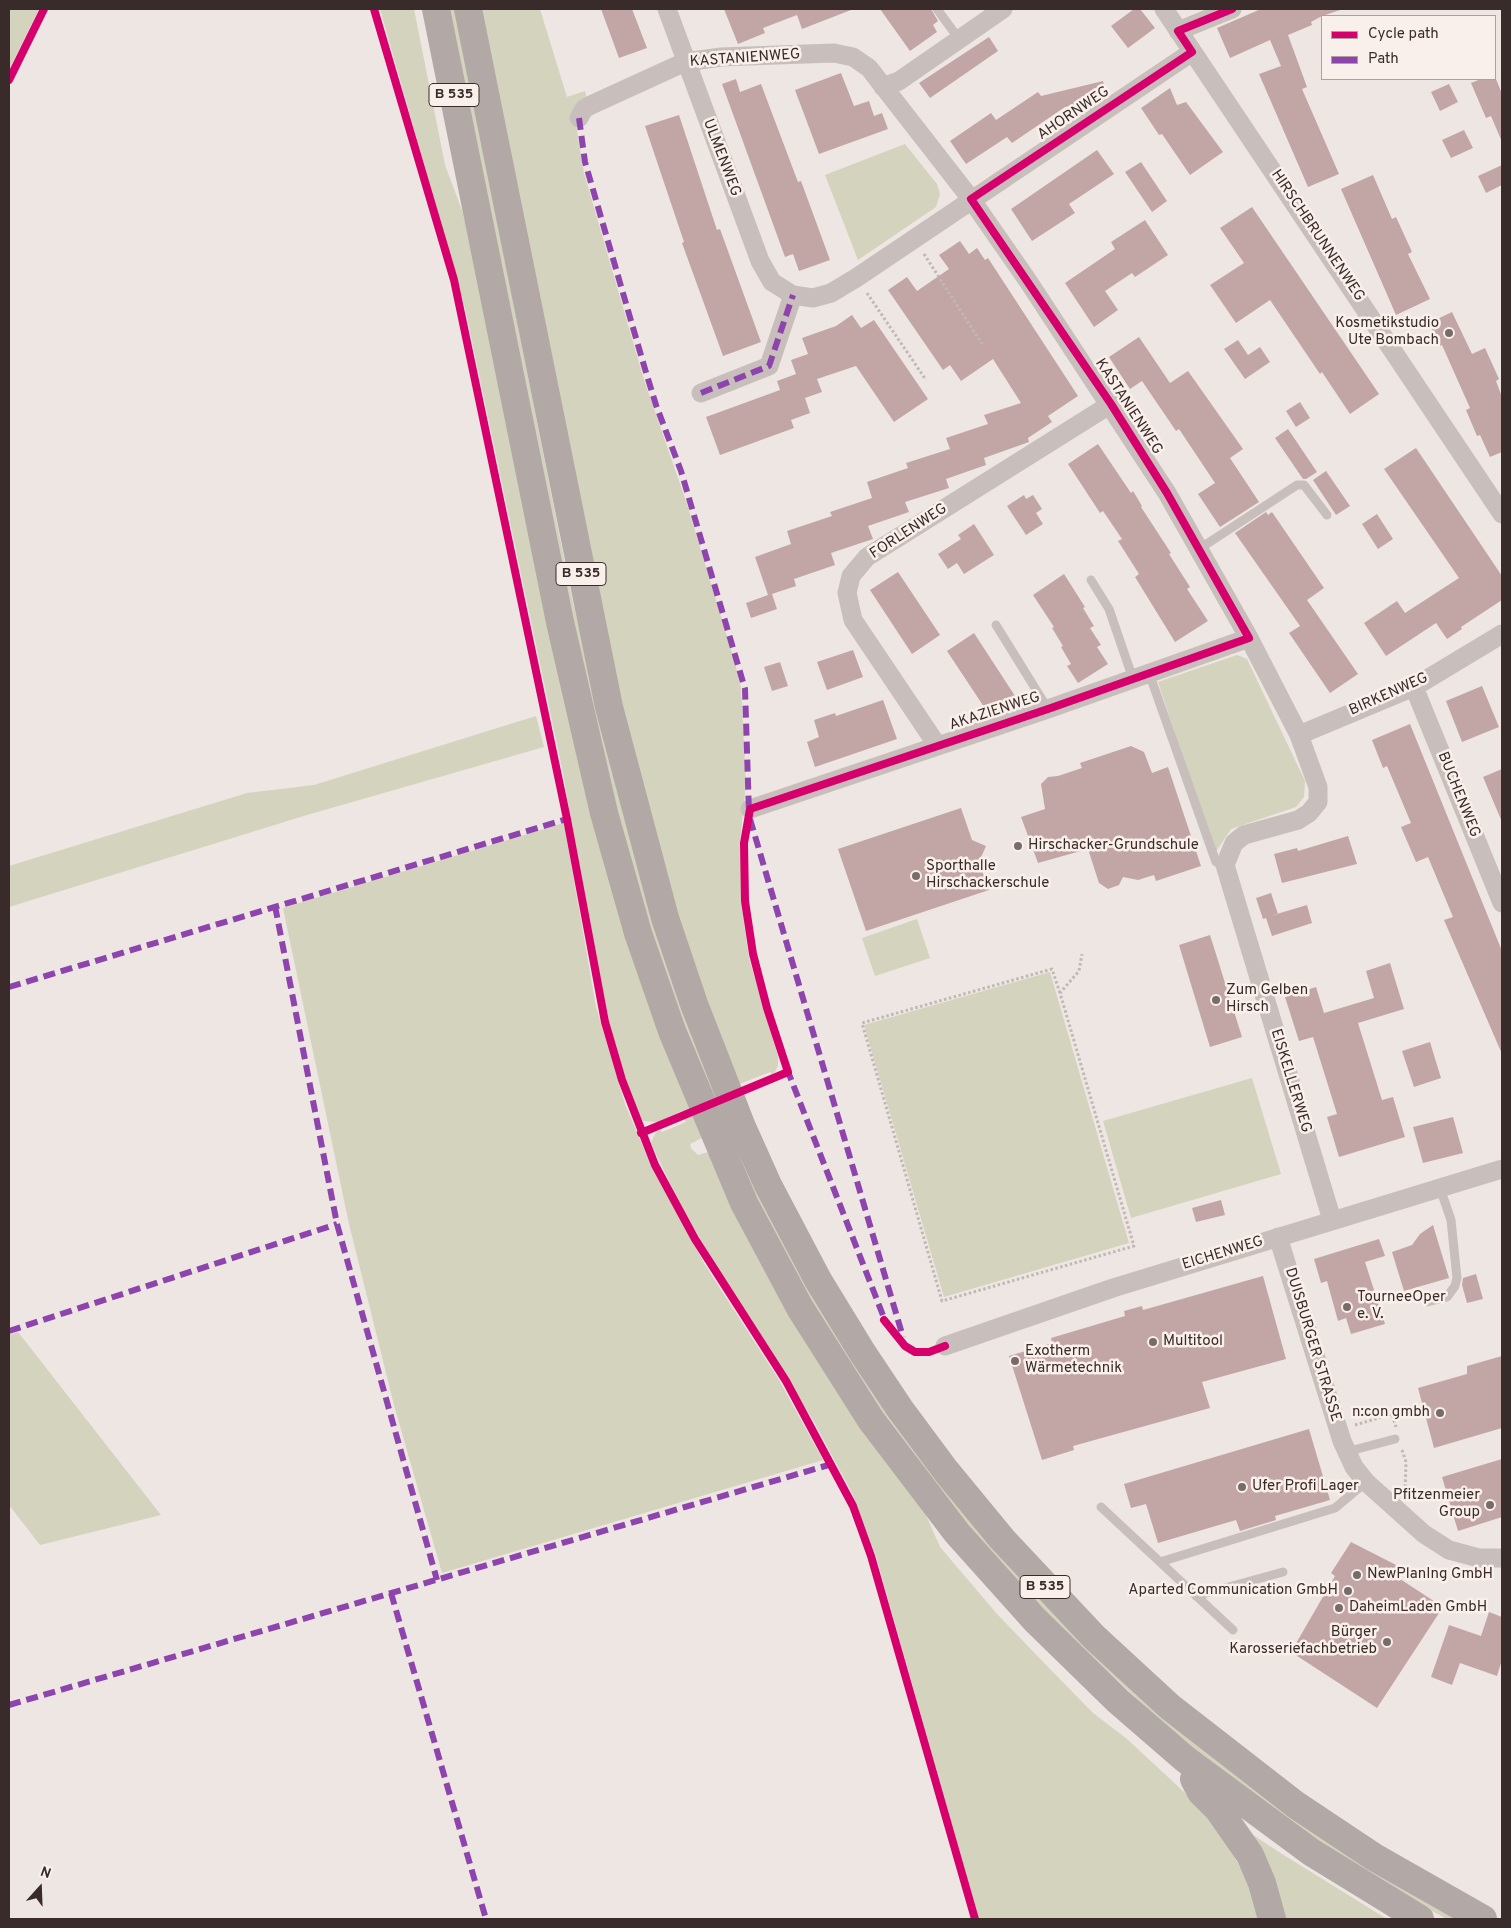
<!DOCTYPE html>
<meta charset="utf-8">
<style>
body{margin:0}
#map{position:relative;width:1511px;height:1928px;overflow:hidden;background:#eee6e3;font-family:Overpass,sans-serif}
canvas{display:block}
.frame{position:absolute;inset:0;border:10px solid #392b29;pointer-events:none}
.legend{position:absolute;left:1321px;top:15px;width:175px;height:65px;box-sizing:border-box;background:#faf0eb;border:1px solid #ada19d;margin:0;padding:6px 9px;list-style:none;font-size:15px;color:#392b29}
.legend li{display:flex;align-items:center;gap:10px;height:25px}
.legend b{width:25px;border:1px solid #ada19d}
.north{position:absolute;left:15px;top:1863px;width:50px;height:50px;-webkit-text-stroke:4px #faf0eb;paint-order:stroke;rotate:20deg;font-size:14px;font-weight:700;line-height:20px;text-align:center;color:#392b29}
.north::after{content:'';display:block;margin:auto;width:18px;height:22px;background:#392b29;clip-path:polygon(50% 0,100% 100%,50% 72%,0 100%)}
</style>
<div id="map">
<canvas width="1511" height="1928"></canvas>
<div class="frame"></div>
<ul class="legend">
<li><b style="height:6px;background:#d6006c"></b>Cycle path</li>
<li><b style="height:6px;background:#8e44ad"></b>Path</li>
</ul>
<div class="north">N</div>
</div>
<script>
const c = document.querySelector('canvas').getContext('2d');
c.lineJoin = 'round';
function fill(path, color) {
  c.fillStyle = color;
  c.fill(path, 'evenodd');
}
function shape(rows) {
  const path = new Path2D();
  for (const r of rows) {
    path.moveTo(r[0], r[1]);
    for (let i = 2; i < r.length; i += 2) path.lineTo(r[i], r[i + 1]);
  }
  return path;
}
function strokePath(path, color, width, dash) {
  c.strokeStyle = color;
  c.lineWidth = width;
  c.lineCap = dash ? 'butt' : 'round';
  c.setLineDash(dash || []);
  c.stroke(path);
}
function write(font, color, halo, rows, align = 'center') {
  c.font = font + ' Overpass,sans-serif';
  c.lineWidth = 5;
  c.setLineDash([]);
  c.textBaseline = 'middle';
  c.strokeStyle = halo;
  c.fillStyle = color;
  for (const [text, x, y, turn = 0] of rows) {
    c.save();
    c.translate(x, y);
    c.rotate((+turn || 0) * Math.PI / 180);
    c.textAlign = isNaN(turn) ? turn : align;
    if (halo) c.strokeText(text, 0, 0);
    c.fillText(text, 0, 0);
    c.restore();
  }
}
const green = shape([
 [9,9,39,9,9,70],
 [380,9,414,9,445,165,463,213,483,304,702,1138,690,1144,691,1148,698,1155,708,1152,903,1481,926,1515,940,1547,997,1614,1050,1669,1093,1713,1127,1739,1197,1804,1219,1829,1252,1889,1259,1919,979,1919,876,1556,852,1493,813,1420,723,1278,681,1205,653,1148,651,1142,656,1132,660,1130,662,1132,686,1122,682,1111,658,1122,643,1121,638,1115,615,1049,593,945,563,773,465,308],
 [449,9,455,9,571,593,601,721,828,1321,1213,1758,1310,1830,1458,1919,1447,1919,1413,1901,1308,1834,1181,1740,1036,1604,981,1542,897,1435,849,1365,798,1282,728,1140,663,970,612,794,586,688],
 [481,9,540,9,567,97,585,91,588,103,576,125,584,173,644,380,686,501,735,663,741,688,746,783,740,841,744,924,749,958,778,1056,778,1065,775,1072,772,1074,770,1072,737,1085,686,945,625,722],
 [905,144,937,184,940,194,936,207,858,260,825,175],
 [1237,655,1247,659,1305,781,1304,797,1296,807,1231,829,1215,853,1158,682],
 [536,716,544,747,307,815,9,907,9,866,247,793,314,785],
 [564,823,596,1007,625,1104,651,1165,705,1265,779,1380,823,1460,442,1573,394,1405,349,1224,283,908],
 [917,919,930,958,875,976,862,938],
 [1050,972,1129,1243,944,1297,864,1025],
 [1252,1078,1281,1174,1131,1218,1103,1121],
 [18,1332,161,1515,40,1545,9,1505,9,1335],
 [1244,1829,1282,1854,1387,1919,1280,1919]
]);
const building = shape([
 [601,9,632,9,647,48,619,58],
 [724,9,851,9,851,10,802,29,797,15,763,28,765,33,738,44],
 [880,9,931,9,938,21,933,25,937,32,910,51],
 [1134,9,1140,9,1155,28,1128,48,1111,26],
 [1261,9,1343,9,1322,16,1311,22,1312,25,1288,35,1307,87,1302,89,1339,174,1308,187,1259,74,1281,66,1270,40,1230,58,1217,28],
 [989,37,998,51,930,98,919,83],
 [841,73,854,106,869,101,874,116,882,113,888,129,819,154,795,90],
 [736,79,740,92,761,84,798,182,801,181,830,260,799,271,793,254,785,257,722,84],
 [1481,79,1496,79,1502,94,1502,142,1491,116,1486,118,1471,83],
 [1103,81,1107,96,1104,98,1065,107,1012,143,1007,137,966,164,950,141,991,113,996,120,1038,92,1041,96],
 [1449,84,1458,102,1440,111,1431,92],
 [1170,88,1177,105,1186,102,1223,152,1190,175,1162,134,1159,135,1141,108],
 [679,115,717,230,720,229,761,342,723,356,682,243,684,242,645,126],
 [1464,130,1473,148,1451,158,1442,140],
 [1097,150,1114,174,1069,204,1075,213,1032,241,1011,209],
 [1141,162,1167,201,1152,212,1125,172],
 [1502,165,1502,185,1486,193,1478,176],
 [1373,175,1392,219,1396,217,1412,252,1408,254,1430,299,1396,315,1341,189],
 [1252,207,1379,394,1350,414,1322,372,1320,374,1270,300,1236,323,1210,285,1244,263,1220,228],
 [1145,220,1168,255,1135,277,1132,273,1105,291,1118,310,1094,327,1065,283,1115,249,1111,242],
 [960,241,969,254,977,248,985,260,988,258,1078,396,1048,416,1052,422,1028,438,1029,442,984,458,986,465,946,479,949,488,905,502,909,512,868,526,873,539,831,553,835,565,794,579,796,586,772,594,777,609,751,618,746,603,768,595,755,557,791,544,787,531,832,516,830,512,872,498,867,482,908,468,906,463,950,449,946,438,988,424,984,415,1021,403,993,359,961,381,950,365,943,370,888,290,907,277,917,291,949,269,939,255],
 [1452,312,1472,354,1485,348,1499,379,1496,381,1502,397,1502,452,1490,457,1480,435,1477,436,1466,410,1470,408,1442,345,1440,346,1429,323],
 [852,315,861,328,874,320,928,399,894,422,856,366,817,379,822,392,805,398,810,413,791,420,794,428,720,455,706,417,780,390,777,381,796,374,791,360,808,354,802,338,836,326],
 [1139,337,1170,383,1188,371,1243,449,1230,458,1259,502,1220,527,1198,494,1215,483,1179,429,1176,431,1142,381,1130,389,1109,357],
 [1238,340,1248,355,1260,347,1270,362,1245,379,1224,349],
 [1300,402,1310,418,1296,427,1286,411],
 [1288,429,1317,472,1306,479,1303,479,1275,438],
 [1098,444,1131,493,1133,491,1142,506,1141,507,1171,553,1169,554,1190,587,1187,589,1208,621,1175,642,1135,577,1139,574,1118,541,1122,539,1103,511,1100,513,1068,464],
 [1416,448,1502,576,1502,600,1461,627,1462,629,1447,639,1436,623,1386,656,1364,623,1397,601,1405,613,1459,578,1384,469],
 [1326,471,1350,506,1336,515,1313,480],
 [1024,495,1026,499,1033,495,1042,509,1036,513,1043,524,1026,535,1007,506],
 [1266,512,1268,515,1272,512,1324,588,1307,600,1358,674,1330,693,1289,633,1300,626,1235,533],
 [1377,514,1393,539,1378,549,1362,524],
 [974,524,994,555,964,574,957,563,948,569,938,554,961,539,958,535],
 [898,572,940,635,912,654,870,590],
 [1064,574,1085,607,1083,608,1094,626,1090,628,1101,645,1097,647,1108,664,1078,683,1067,666,1071,664,1061,647,1063,646,1052,628,1054,627,1033,595],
 [974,633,1017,699,990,716,947,651],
 [853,650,863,677,827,690,817,662],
 [780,662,788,686,772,691,764,667],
 [1482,686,1499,727,1462,742,1446,701],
 [883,700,897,739,815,767,807,742,819,737,814,720,835,713,836,716],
 [1410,724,1502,951,1502,1054,1444,920,1453,917,1428,857,1416,862,1401,827,1411,823,1387,766,1383,768,1372,740],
 [1131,746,1144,752,1152,773,1168,767,1201,866,1156,881,1154,875,1138,880,1123,877,1119,885,1108,889,1099,883,1088,849,1038,863,1021,817,1045,809,1041,784,1048,777,1058,776,1082,768,1080,763],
 [1502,769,1502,822,1483,777],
 [961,808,972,840,986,846,979,862,989,890,866,931,838,849],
 [1348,836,1357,864,1282,883,1274,854,1297,848,1298,851],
 [1271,893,1278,914,1270,916,1307,905,1312,923,1272,936,1266,918,1263,919,1256,898],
 [1210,935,1242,1037,1210,1047,1179,945],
 [1390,963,1404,1009,1358,1023,1382,1100,1393,1097,1405,1137,1339,1157,1327,1117,1337,1114,1313,1037,1299,1041,1285,997,1316,987,1324,1013,1374,998,1366,971],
 [1430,1042,1441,1078,1414,1087,1402,1051],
 [1453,1117,1463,1153,1423,1163,1413,1127],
 [1221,1200,1225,1215,1196,1222,1192,1208],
 [1433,1225,1449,1278,1404,1291,1392,1252,1412,1245,1420,1234],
 [1379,1239,1385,1256,1365,1262,1385,1324,1351,1334,1346,1318,1338,1321,1327,1281,1321,1283,1314,1259],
 [1476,1274,1483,1299,1467,1303,1462,1285,1463,1278],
 [1263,1276,1286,1359,1202,1382,1210,1408,1073,1446,1074,1450,1042,1460,1009,1356,1052,1343,1051,1338,1125,1316,1124,1311,1142,1306,1143,1310],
 [1502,1356,1502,1428,1434,1448,1418,1388,1467,1374,1467,1366],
 [1309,1429,1330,1500,1275,1516,1276,1520,1240,1531,1236,1520,1158,1543,1146,1504,1131,1508,1124,1484],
 [1502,1459,1502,1517,1458,1531,1442,1477],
 [1351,1542,1402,1568,1397,1577,1443,1607,1377,1708,1291,1652,1335,1576,1331,1573],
 [1489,1612,1502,1617,1502,1660,1497,1676,1460,1663,1452,1685,1431,1677,1449,1625,1481,1636]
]);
const path = shape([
 [924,254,982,344],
 [867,293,926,380],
 [1060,993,1052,969,862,1023,942,1301,1134,1246,1060,993,1079,971,1082,954],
 [1355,1425,1392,1414,1396,1427],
 [1402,1450,1406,1462,1405,1493]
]);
const service = shape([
 [937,9,959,39],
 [1199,549,1297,485,1304,485,1327,515],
 [1091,580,1109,609,1133,679],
 [996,625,1048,709],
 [1149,673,1216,862,1225,865],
 [1427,1302,1447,1297,1455,1286,1457,1278,1451,1220,1440,1188],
 [1346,1452,1395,1439],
 [1101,1507,1233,1630],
 [1160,1562,1335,1508,1366,1482],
 [1196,1596,1283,1572]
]);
const minor = shape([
 [667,9,760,261,772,282,793,295,813,298,831,293,856,278,1192,52],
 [1164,9,1502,514],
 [1178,31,1232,9],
 [883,87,899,81,1003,9],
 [579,118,584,109,591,105,685,62,721,57,834,53,853,57,869,68,971,199,1028,281,1167,493,1249,638,1299,735,1318,787,1318,802,1309,813,1298,820,1244,835,1234,843,1225,865,1332,1220],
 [701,393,769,366,793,295],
 [1414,687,1502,903],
 [1299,735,1414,687,1502,634],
 [937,745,853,620,847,593,851,576,867,557,1111,404],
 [750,809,1048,709,1249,638],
 [1278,1237,1342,1441,1354,1467,1366,1482,1424,1534,1449,1550,1479,1558,1502,1558],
 [945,1346,1113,1288,1502,1169]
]);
const trunk = shape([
 [436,9,560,622,604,813,638,933,672,1031,744,1203,800,1308,871,1420,957,1533,1035,1620,1118,1701,1185,1759,1311,1852,1420,1919],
 [468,9,609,707,665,918,694,1004,742,1127,768,1185,818,1280,862,1352,900,1409,946,1471,1002,1539,1094,1637,1170,1707,1296,1805,1374,1857,1483,1919],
 [1194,1779,1201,1792,1218,1809,1250,1855,1262,1883,1272,1919]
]);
const quiet = shape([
 [579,118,585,162,645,369,656,405,681,471,745,689,749,813],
 [701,393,769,366,793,295],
 [750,819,903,1337],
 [275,906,337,1224,437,1580],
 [9,987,567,819],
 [787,1069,886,1323],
 [9,1331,337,1224],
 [391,1593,486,1919],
 [9,1705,832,1464]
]);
const cycleway = shape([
 [374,9,454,280,567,819,605,1022,622,1080,655,1165,695,1239,786,1381,853,1506,871,1556,975,1919],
 [9,80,44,9],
 [641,1133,788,1072,767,1008,753,954,745,901,744,843,750,809,1048,709,1249,638,1167,493,1111,404,971,199,1192,52,1178,31,1232,9],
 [884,1320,905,1346,915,1352,929,1352,945,1346]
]);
const markers = [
 [1449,333,5,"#786c6a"],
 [1018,846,5,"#786c6a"],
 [916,876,5,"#786c6a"],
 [1216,1000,5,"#786c6a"],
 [1347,1307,5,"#786c6a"],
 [1153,1342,5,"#786c6a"],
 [1015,1361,5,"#786c6a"],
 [1440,1413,5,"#786c6a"],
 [1242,1487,5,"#786c6a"],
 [1490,1505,5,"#786c6a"],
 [1357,1575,5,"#786c6a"],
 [1348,1591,5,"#786c6a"],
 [1339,1608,5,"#786c6a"],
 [1387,1642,5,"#786c6a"]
];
const shields = [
 [454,95,50],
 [581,574,50],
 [1045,1587,50]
];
const shieldNames = [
 ["B 535",454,95],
 ["B 535",581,574],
 ["B 535",1045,1587]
];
const streetNames = [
 ["KASTANIENWEG",745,59,-4],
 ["AHORNWEG",1074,114,-34],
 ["ULMENWEG",721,158,69],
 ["HIRSCHBRUNNENWEG",1317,236,56],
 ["KASTANIENWEG",1128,407,57],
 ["FORLENWEG",909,532,-33],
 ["BIRKENWEG",1389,695,-24],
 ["AKAZIENWEG",995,712,-18],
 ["BUCHENWEG",1458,795,68],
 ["EISKELLERWEG",1290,1081,73],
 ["EICHENWEG",1223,1254,-17],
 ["DUISBURGER STRASSE",1312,1345,73]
];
const poiNames = [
 ["Kosmetikstudio",1439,324,"right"],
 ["Ute Bombach",1439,341,"right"],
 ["Hirschacker-Grundschule",1028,846],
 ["Sporthalle",926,867],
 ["Hirschackerschule",926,884],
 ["Zum Gelben",1226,991],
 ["Hirsch",1226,1008],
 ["TourneeOper",1357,1298],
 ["e. V.",1357,1315],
 ["Multitool",1163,1342],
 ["Exotherm",1025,1352],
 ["Wärmetechnik",1025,1369],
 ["n:con gmbh",1430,1413,"right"],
 ["Ufer Profi Lager",1252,1487],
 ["Pfitzenmeier",1480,1496,"right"],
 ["Group",1480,1513,"right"],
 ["NewPlanIng GmbH",1367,1575],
 ["Aparted Communication GmbH",1338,1591,"right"],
 ["DaheimLaden GmbH",1349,1608],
 ["Bürger",1377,1633,"right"],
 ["Karosseriefachbetrieb",1377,1650,"right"]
];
fill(green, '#d4d3bd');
fill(building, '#c2a6a5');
strokePath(path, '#c1b7b4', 3, [2.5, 2.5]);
strokePath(service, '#c8bfbc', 9);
strokePath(minor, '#c8bfbc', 19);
strokePath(trunk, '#b2a9a6', 28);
strokePath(quiet, '#8e44ad', 6, [12, 6]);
strokePath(cycleway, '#d6006c', 8);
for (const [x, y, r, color] of markers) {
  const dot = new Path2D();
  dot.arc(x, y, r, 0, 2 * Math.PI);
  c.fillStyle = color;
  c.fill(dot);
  strokePath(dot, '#faf0eb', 2);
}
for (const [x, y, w] of shields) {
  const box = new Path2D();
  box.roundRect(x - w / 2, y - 11.5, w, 23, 4);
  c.fillStyle = '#faf0eb';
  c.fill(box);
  strokePath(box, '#392b29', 1);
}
write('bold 14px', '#392b29', null, shieldNames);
write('15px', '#392b29', '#faf0eb', streetNames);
write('15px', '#392b29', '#faf0eb', poiNames, 'left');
</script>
